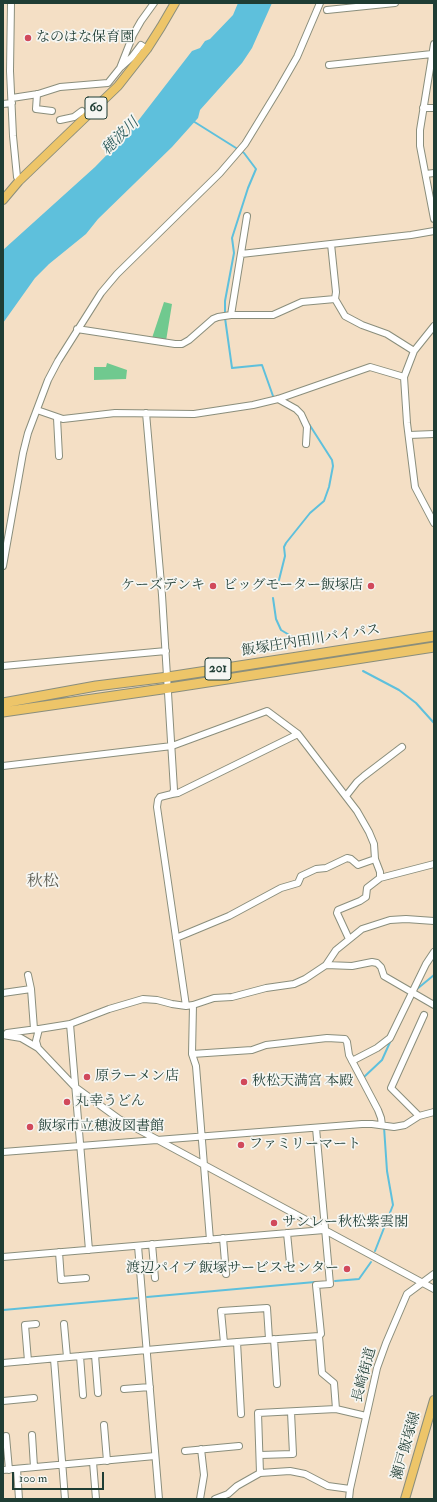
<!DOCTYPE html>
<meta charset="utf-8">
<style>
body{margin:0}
#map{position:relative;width:437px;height:1502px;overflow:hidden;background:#f4dfc5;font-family:"IM FELL Double Pica",serif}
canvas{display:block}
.frame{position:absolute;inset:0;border:4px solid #1f3d34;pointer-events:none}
.scale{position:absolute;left:12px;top:1472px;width:92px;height:18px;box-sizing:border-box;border:2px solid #1f3d34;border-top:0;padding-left:5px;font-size:12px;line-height:14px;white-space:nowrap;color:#1f3d34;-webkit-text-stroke:3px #f6f6f2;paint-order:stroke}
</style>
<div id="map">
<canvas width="437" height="1502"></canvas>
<div class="frame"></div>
<div class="scale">100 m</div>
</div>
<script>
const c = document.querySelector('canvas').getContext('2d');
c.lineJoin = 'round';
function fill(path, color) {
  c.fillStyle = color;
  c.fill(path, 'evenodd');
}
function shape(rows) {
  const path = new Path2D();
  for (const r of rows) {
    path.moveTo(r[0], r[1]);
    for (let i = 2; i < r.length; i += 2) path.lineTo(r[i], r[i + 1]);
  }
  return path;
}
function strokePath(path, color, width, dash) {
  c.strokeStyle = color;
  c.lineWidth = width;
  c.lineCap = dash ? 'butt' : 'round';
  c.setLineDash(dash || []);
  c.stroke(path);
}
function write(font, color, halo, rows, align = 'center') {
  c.font = font + ' "IM FELL Double Pica","Noto Serif JP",serif';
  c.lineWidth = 3.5;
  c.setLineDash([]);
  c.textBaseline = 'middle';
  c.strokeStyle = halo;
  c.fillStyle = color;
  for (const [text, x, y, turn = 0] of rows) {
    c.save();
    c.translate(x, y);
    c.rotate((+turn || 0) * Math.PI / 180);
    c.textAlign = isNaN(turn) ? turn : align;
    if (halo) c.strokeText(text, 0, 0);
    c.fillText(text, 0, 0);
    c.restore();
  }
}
const green = shape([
 [164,302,172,304,166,341,152,338],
 [107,363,127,370,126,379,94,380,94,367,106,367]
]);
const water = shape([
 [238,3,272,3,252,48,242,63,200,110,198,118,172,147,98,219,86,234,49,264,35,278,3,323,3,250,95,167,131,130,192,51,200,48,205,41,210,39,233,15]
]);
const stream = shape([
 [193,121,244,153,256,169,248,188,232,238,234,253,225,301,225,314],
 [225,318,232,368,262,365,273,396],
 [279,580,285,556,284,547,286,543,310,513,324,501,329,487,333,466,332,460,309,424],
 [273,598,276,619,281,630,301,642,305,641,311,645],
 [363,671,399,690,416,703,434,723],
 [417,989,434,975],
 [364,1077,382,1060,391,1040],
 [375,1251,393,1205,387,1171,384,1127],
 [335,1281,359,1279,371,1262],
 [147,1297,315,1282],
 [3,1310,137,1298]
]);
const minor = shape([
 [11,3,10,71,13,136,17,177,19,181],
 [327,10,395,3],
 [434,44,420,130,420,146,434,219],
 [329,65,432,54],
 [121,67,132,57,141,45,147,49],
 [37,94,36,109,52,111],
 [12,98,38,94,60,87,108,83,120,68,133,35,141,21,154,3],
 [3,104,12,103],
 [423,108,434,108],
 [60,120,74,117,82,111,87,116],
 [426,174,434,173],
 [247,216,231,315,273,315,302,302,335,299,345,316,362,325,387,334,414,351],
 [331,244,336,292,335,299],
 [241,254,411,235,434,231],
 [434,326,414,351,404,377,407,423,415,487,434,523],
 [77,329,175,344,182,344,189,340,213,319,218,317,231,315],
 [278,399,296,409,301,414,307,427,306,444],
 [37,410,63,419,115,413,194,414,253,405,278,399,370,367,404,377],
 [146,413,162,595,174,790,172,794,160,797,158,800,157,807,186,1006],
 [57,418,59,456],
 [409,435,434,434],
 [3,566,23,453,28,433,48,380,58,361,101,293,117,274,220,173,245,144,278,90,297,57,320,3],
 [3,666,166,651],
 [3,766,172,746,267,711,298,734,357,811,369,832,374,844,375,859,380,872,380,878],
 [172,794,178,793,298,734],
 [346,796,357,782,364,776,402,747],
 [176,938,229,916,281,888,298,883,301,876,316,869,326,868,347,858,351,859,358,865,375,859],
 [349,939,337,913,338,910,360,901,366,897,367,888,380,878,434,864],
 [326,965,352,966,372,962,377,963,381,967,384,976,434,1005],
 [28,975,31,989,34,1029],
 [3,993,31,989],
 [193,1005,192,1054,196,1066,210,1240],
 [70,1024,89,1250],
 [7,1033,37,1029],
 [3,1035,21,1038,38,1048,75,1087,119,1119,434,1289],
 [38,1048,36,1041,39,1029,70,1024,109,1009,143,999,157,1000,172,1004,186,1006,193,1005,214,998,232,997,266,988,294,984,305,979,326,965,336,950,362,929,390,920,406,919,434,921],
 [192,1054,252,1050,266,1045,327,1038,345,1039,347,1042,349,1055,378,1110,381,1118,382,1125],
 [352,1061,377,1048,390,1038,426,964,434,952],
 [419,1116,391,1088,424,1015],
 [316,1128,330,1284,316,1285,321,1334,319,1336,322,1373,334,1383,336,1409],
 [3,1152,362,1124,372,1124,394,1127,405,1125,419,1116,434,1112],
 [287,1233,290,1263],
 [223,1238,226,1274],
 [152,1244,155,1278],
 [138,1246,159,1499],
 [59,1252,61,1280,86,1278],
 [3,1257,324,1230],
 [64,1324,67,1357],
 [274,1339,277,1384],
 [237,1342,241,1414],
 [224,1343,221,1311,267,1308,269,1339],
 [95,1355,98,1393],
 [80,1356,83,1395],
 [54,1359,65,1499],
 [28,1361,25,1325,36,1324],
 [3,1363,224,1343,319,1336],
 [124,1389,150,1387],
 [3,1401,34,1398],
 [104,1425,107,1461],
 [32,1435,34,1467],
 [6,1436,9,1470],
 [185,1451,239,1446],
 [260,1455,293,1454,291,1412],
 [93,1462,96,1499],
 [17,1469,19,1499],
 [3,1470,155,1456],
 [260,1473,258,1413,336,1409,366,1416],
 [200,1499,204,1475,201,1449],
 [215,1499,228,1494,237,1486,260,1473,290,1471,305,1474,328,1486,350,1489],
 [349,1499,350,1489,377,1368,386,1343,407,1294,434,1274]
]);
const major = shape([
 [3,200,19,181,118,86,147,49,161,27,175,3],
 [405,1499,434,1400]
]);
const highway = shape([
 [3,703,96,686,168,677,434,636],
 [3,712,169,688,434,647]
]);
const markers = [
 [28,38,4,"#d1495b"],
 [213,586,4,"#d1495b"],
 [371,586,4,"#d1495b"],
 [87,1077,4,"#d1495b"],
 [244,1082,4,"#d1495b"],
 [67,1102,4,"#d1495b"],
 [30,1127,4,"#d1495b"],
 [241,1145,4,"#d1495b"],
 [274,1223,4,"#d1495b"],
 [347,1269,4,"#d1495b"]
];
const shields = [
 [96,108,22],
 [218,669,26]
];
const shieldNames = [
 ["60",96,108],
 ["201",218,669]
];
const poiNames = [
 ["なのはな保育園",36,38],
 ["ケーズデンキ",205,586,"right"],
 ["ビッグモーター飯塚店",363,586,"right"],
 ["原ラーメン店",95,1077],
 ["秋松天満宮 本殿",252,1082],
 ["丸幸うどん",75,1102],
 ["飯塚市立穂波図書館",38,1127],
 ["ファミリーマート",249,1145],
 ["サンレー秋松紫雲閣",282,1223],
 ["渡辺パイプ 飯塚サービスセンター",339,1269,"right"]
];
const streetNames = [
 ["飯塚庄内田川バイパス",311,641,-9],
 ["長崎街道",365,1375,-75],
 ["瀬戸飯塚線",407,1446,-74]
];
const waterNames = [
 ["穂波川",121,137,-45]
];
const quarterNames = [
 ["秋松",43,883]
];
fill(green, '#70c98f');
fill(water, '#5ec0dc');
strokePath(stream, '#5ec0dc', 2);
strokePath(minor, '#8a8e7c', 8);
strokePath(major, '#8a8e7c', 10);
strokePath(highway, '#8a8e7c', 11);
strokePath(minor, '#fff', 6);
strokePath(major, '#edc569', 8);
strokePath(highway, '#edc569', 9);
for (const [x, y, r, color] of markers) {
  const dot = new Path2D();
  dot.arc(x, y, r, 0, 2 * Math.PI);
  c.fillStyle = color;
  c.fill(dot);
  strokePath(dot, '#f6f6f2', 1.5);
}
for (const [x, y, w] of shields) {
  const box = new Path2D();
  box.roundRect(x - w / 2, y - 11, w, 22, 3);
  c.fillStyle = '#f6f6f2';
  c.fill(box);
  strokePath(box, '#1f3d34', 1);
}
write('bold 13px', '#1f3d34', null, shieldNames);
write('14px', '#1f3d34', '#f6f6f2', poiNames, 'left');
write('14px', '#1f3d34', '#f6f6f2', streetNames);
write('italic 15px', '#2f5e5e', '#f6f6f2', waterNames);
write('16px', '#5f5f55', '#f6f6f2', quarterNames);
</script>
